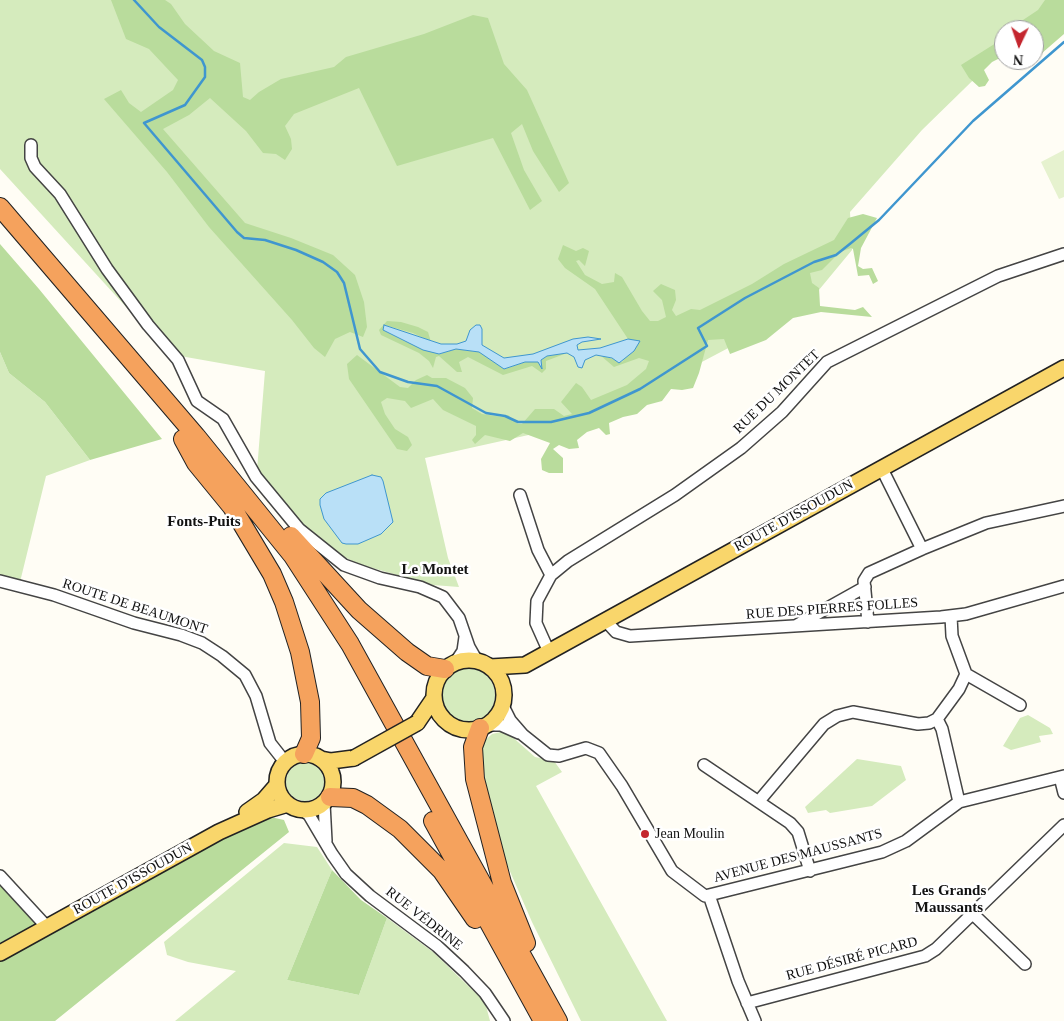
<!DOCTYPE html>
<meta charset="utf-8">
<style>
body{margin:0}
#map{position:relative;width:1064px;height:1021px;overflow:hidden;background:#fffdf5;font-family:Georgia,serif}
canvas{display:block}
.north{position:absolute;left:994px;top:20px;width:50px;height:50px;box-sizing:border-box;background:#fff;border:1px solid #a0a0a0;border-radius:50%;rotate:183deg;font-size:14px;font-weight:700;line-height:20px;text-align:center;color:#111}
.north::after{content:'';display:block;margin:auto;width:18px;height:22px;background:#c4262e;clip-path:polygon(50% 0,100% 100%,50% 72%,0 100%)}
</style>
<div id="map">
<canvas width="1064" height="1021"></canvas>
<div class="north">N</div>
</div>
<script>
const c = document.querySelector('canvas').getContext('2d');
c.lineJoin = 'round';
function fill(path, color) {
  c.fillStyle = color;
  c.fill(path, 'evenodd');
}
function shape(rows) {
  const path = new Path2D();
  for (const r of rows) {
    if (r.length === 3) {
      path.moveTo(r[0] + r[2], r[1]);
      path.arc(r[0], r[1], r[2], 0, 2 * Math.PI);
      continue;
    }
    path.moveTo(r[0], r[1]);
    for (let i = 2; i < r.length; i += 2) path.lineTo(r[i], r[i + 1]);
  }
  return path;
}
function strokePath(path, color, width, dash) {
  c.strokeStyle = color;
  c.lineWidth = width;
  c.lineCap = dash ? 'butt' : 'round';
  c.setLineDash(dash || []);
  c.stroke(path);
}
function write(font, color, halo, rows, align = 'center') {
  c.font = font + ' Georgia,serif';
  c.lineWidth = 5;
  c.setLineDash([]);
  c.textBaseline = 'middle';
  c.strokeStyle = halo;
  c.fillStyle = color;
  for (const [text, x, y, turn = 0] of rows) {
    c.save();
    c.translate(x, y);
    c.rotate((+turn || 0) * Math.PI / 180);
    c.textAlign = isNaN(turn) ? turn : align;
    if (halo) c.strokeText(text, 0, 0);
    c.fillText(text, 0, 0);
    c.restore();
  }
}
const green = shape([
 [0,0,1054,0,1024,30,1004,30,1004,50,922,130,850,212,852,250,804,308,647,391,560,428,425,458,448,558,459,587,433,585,358,564,333,551,311,532,276,495,257,470,265,371,169,354,0,169],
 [0,352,9,373,45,402,90,460,46,476,20,582,0,578],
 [468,695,27],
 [1028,715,1050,728,1053,734,1039,736,1041,742,1011,750,1003,746,1020,718],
 [501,732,509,734,535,757,554,761,562,772,536,786,667,1021,581,1021,532,922,502,853,486,787,481,744,492,734],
 [857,759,901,766,906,780,872,806,830,813,826,810,808,813,805,807],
 [305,782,19],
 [284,843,317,847,332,870,287,980,359,995,387,918,433,952,485,1002,490,1021,175,1021,236,971,188,962,167,955,164,942]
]);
const forest = shape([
 [111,0,165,0,171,4,185,24,214,51,240,63,243,97,250,100,259,92,281,79,334,67,346,57,424,34,473,15,488,18,504,64,527,90,569,183,559,192,533,151,522,124,511,133,524,170,542,201,530,210,493,138,397,166,359,88,294,114,285,126,291,139,292,149,285,160,276,154,263,153,246,131,210,98,189,115,163,129,245,223,291,238,333,255,355,275,364,302,367,327,363,337,350,332,335,339,325,357,314,348,292,320,209,227,167,172,104,99,121,90,129,103,141,112,173,90,178,80,149,49,126,39],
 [1045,0,1064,0,1064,34,1034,60,1034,30,1015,30,1020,22,1038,10],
 [1004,38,1004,56,992,62,984,70,989,80,985,86,979,87,969,78,961,65],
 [863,214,877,218,861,248,858,266,863,269,872,268,878,281,873,284,869,275,858,276,853,249,851,248,840,252,822,270,810,273,812,283,819,288,820,306,855,310,863,307,872,317,821,312,793,318,766,340,730,354,724,339,708,340,699,373,693,388,682,390,671,389,662,401,647,405,637,414,623,417,609,423,610,434,606,435,599,428,587,432,577,440,579,448,569,449,559,445,553,449,563,458,563,473,549,473,542,470,541,459,550,443,523,433,510,441,485,435,475,444,472,440,476,435,476,426,443,410,433,399,411,408,405,401,387,398,381,402,385,414,395,429,408,437,412,445,407,451,397,449,349,379,347,364,357,355,400,387,408,388,416,380,427,375,432,378,446,378,465,388,473,398,472,408,482,414,503,417,508,415,518,424,522,424,535,409,554,409,564,416,572,414,561,402,576,383,582,387,591,400,627,385,646,369,649,361,639,358,614,367,600,355,622,362,639,341,628,339,595,289,565,268,558,259,563,245,576,251,583,248,589,251,585,266,579,260,576,261,585,275,602,284,614,282,615,273,622,277,642,311,650,321,658,321,666,317,662,300,653,291,661,284,675,290,676,300,672,310,676,316,691,309,700,310,752,284,784,264,834,240,848,218],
 [0,244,39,289,162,439,90,460,45,402,9,373,0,352],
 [387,321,401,322,418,327,428,332,431,342,413,333,384,325,383,330,404,341,439,354,456,349,479,352,505,369,525,362,539,361,542,368,541,360,547,356,567,353,546,361,546,369,542,373,532,366,503,375,468,357,459,362,462,372,457,372,439,356,436,357,433,368,429,361,419,353,381,335,379,330],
 [266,816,284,820,289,832,55,1021,0,1021,0,961,225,836],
 [332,870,361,900,387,918,359,995,287,980],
 [0,883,40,922,0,943]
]);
const pitch = shape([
 [1064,150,1064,197,1059,199,1041,162]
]);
const water = shape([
 [384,325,441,344,457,344,466,341,470,330,476,325,480,325,482,329,482,345,504,358,533,354,573,339,588,337,601,339,582,342,577,345,578,350,600,348,628,339,640,341,634,351,619,363,612,358,596,355,585,360,582,368,578,367,574,357,567,353,547,356,541,360,542,369,538,362,525,362,504,369,479,352,456,349,439,354,423,350,383,330,384,325],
 [372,475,381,477,383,481,393,522,381,534,358,544,346,544,342,543,324,519,320,505,320,499,326,493,372,475]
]);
const stream = shape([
 [134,0,159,27,202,60,205,67,205,77,185,105,144,123,237,232,244,238,265,240,296,250,323,262,337,272,344,283,360,349,380,372,408,382,437,386,486,413,505,416,518,422,551,422,589,413,640,389,707,346,698,328,745,298,814,262,836,255,851,243,879,220,973,121,1064,42]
]);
const minor = shape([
 [31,145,31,158,35,167,60,194,107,269,148,325,178,360,197,401,223,419,256,477,299,529,344,565,380,578,420,587,443,597,459,618,469,647,477,661],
 [882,469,922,549],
 [520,495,538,550,551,575],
 [0,581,54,595,134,623,181,635,202,643,222,656,245,675,256,696,270,743,285,762],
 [951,616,952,636,966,674,959,689,937,719,942,729,959,802],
 [605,620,616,632,630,636,941,617,966,614,1064,586],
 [868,622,864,581,869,573,922,549,986,523,1064,506],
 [797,625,865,587],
 [549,652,536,623,537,601,551,575,568,561,675,495,741,448,782,412,827,362,998,276,1064,254],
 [455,663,463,651,465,637],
 [966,674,1020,705],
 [502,704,510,720,523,735,548,755,559,756,586,748,599,753,622,786,672,871,705,896,882,852,906,841,959,802,1064,776],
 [487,725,501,725,519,733],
 [704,765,790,823,798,832,810,871],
 [1060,777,1064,793],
 [759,801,824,724,837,716,853,712,918,724,929,723,937,719],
 [324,803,326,841],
 [303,810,309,815,332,854,346,874,370,896,437,946,464,971,485,993,504,1021],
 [0,876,47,927],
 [709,895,738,981,755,1021],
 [973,914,1025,964],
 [747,1003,925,956,936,949,1064,825]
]);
const major = shape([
 [469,695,35],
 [490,667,525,665,1064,368],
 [417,723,434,698],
 [305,782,28],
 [321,759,331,761,354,758],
 [247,812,264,800,277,785],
 [0,953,219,832,268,810,288,804]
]);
const highway = shape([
 [0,207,196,436,293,556,350,644,558,1021],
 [183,439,196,463,232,507,272,574,284,602,300,652,310,702,311,738,304,754],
 [291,536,359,610,407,652,427,666,445,669],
 [480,728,473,747,475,779,502,883,526,943],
 [330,797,353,798,367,805,400,829,442,871,475,919],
 [433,821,543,1021]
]);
const majorBridge = shape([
 [354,758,417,723]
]);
const markers = [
 [645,834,5,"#c4262e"]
];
const streetNames = [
 ["RUE DU MONTET",777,392,-44],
 ["ROUTE D'ISSOUDUN",794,516,-29],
 ["ROUTE DE BEAUMONT",135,607,18],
 ["RUE DES PIERRES FOLLES",832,609,-4],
 ["AVENUE DES MAUSSANTS",798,856,-15],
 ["ROUTE D'ISSOUDUN",133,879,-29],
 ["RUE VÉDRINE",424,919,38],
 ["RUE DÉSIRÉ PICARD",852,959,-15]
];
const poiNames = [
 ["Jean Moulin",655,834]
];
const neighbourhoodNames = [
 ["Fonts-Puits",204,522],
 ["Le Montet",435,570],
 ["Les Grands",949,891],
 ["Maussants",949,908]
];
fill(green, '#d5ebbd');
fill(forest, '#b9dc9c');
fill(pitch, '#e6f2cf');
fill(water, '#b9e0f7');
strokePath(water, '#3f96cf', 1);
strokePath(stream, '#3f96cf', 2.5);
strokePath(minor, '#444', 14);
strokePath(major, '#222', 18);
strokePath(highway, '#222', 20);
strokePath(minor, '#fff', 11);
strokePath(major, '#f9d66b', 15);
strokePath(highway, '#f5a25d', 18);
strokePath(majorBridge, '#222', 18, []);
strokePath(majorBridge, '#f9d66b', 15);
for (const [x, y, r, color] of markers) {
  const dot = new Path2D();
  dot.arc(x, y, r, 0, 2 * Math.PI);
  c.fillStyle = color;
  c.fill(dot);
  strokePath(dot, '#fff', 2);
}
write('14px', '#111', '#fff', streetNames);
write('14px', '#111', '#fff', poiNames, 'left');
write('bold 15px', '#111', '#fff', neighbourhoodNames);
</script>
